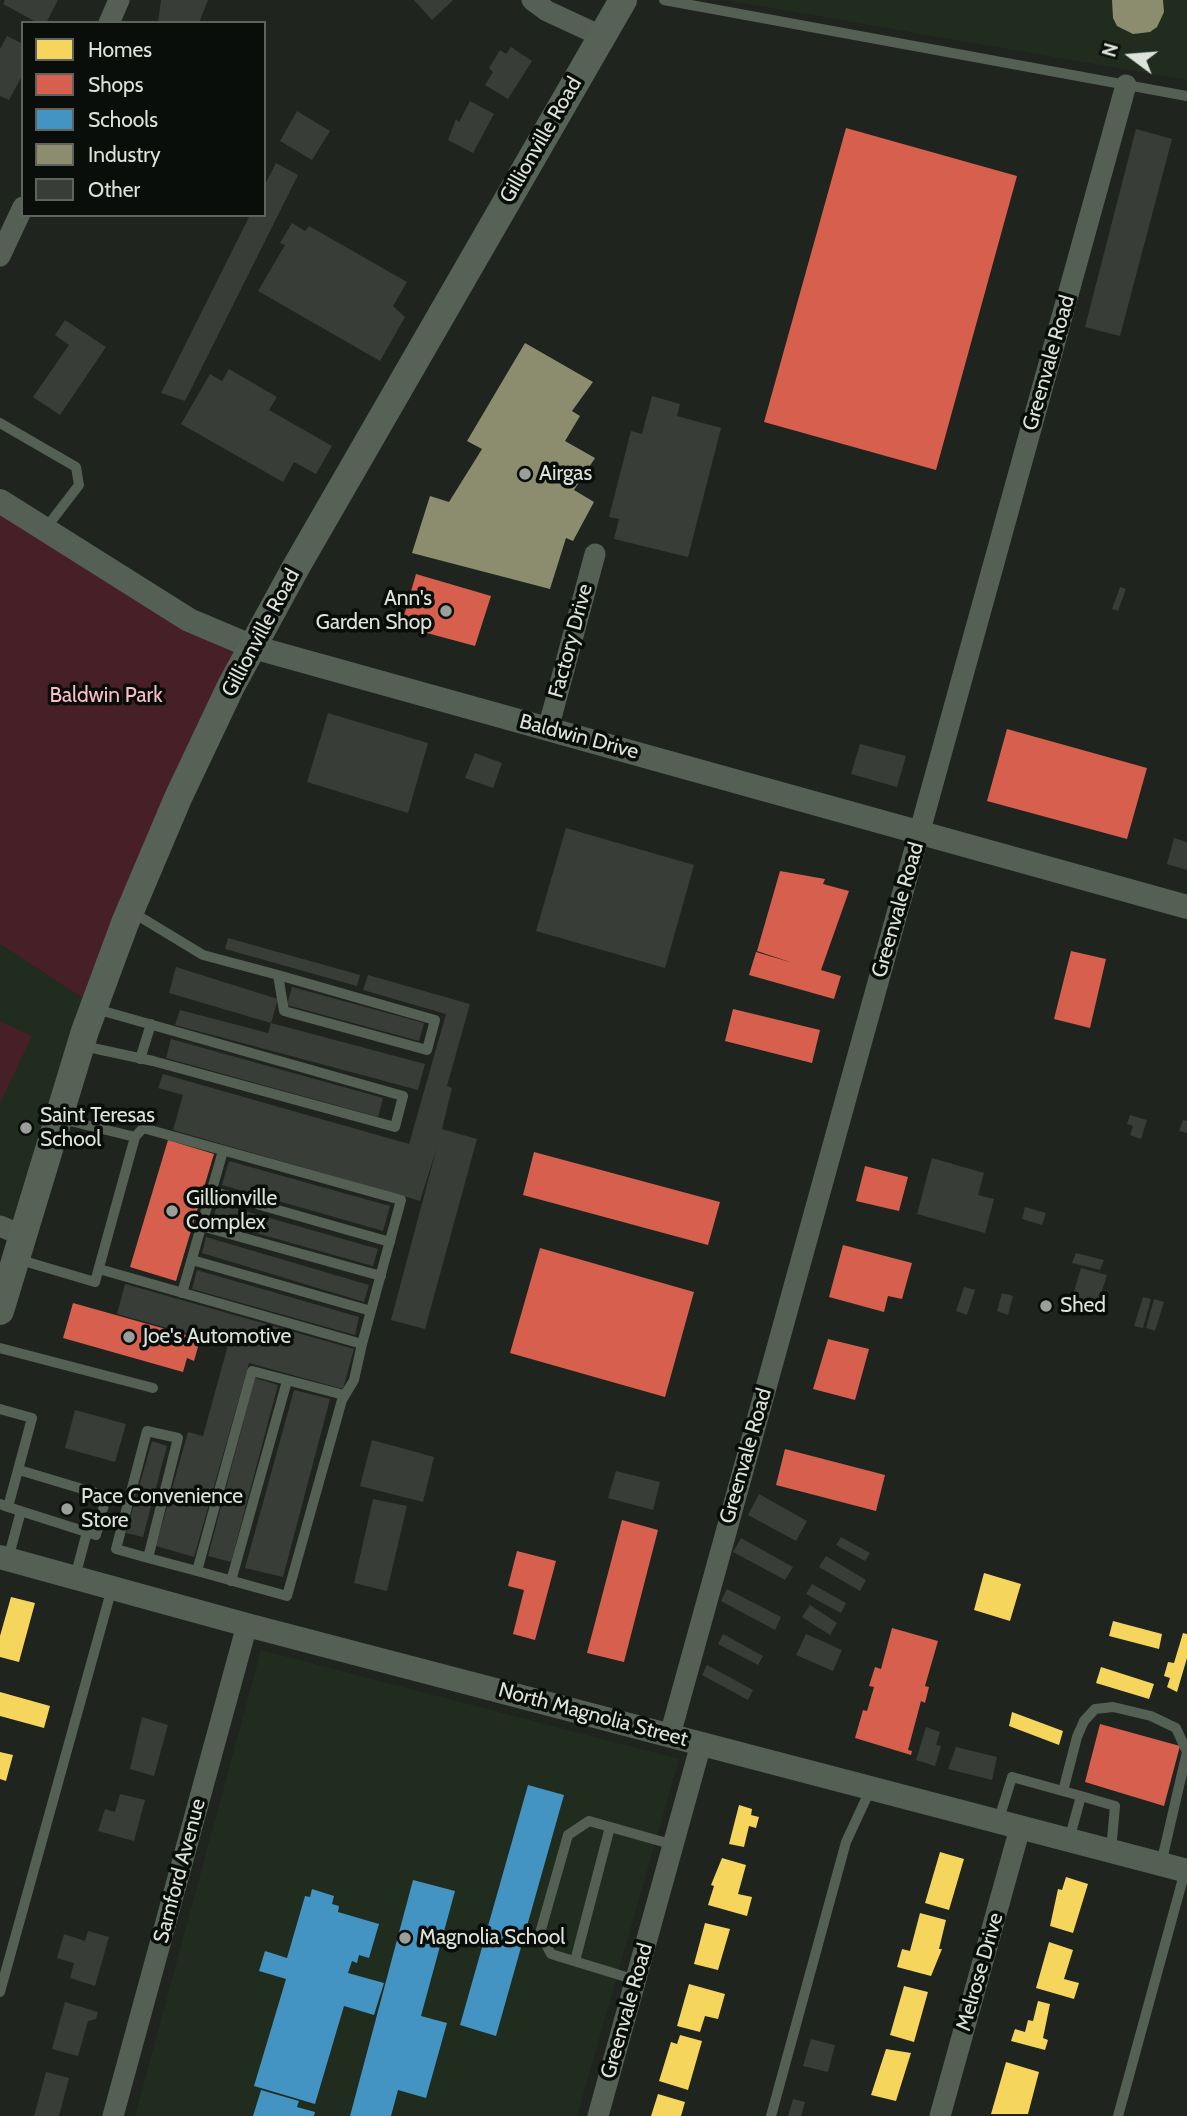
<!DOCTYPE html>
<style>
body{margin:0}
#map{position:relative;width:1187px;height:2116px;overflow:hidden;background:#1f241f;font-family:Cabin,sans-serif}
canvas{display:block}
.legend{position:absolute;left:21px;top:21px;width:245px;height:196px;box-sizing:border-box;background:#0a0e0a;border:2px solid #5e635e;margin:0;padding:9px 12px;list-style:none;font-size:21px;color:#dde3db}
.legend li{display:flex;align-items:center;gap:14px;height:35px}
.legend b{width:35px;border:2px solid #5e635e}
.north{position:absolute;left:1096px;top:21px;width:70px;height:70px;-webkit-text-stroke:5px #0a0e0a;paint-order:stroke;rotate:286deg;font-size:19px;font-weight:700;line-height:28px;text-align:center;color:#dde3db}
.north::after{content:'';display:block;margin:auto;width:24px;height:32px;background:#dde3db;clip-path:polygon(50% 0,100% 100%,50% 72%,0 100%)}
</style>
<div id="map">
<canvas width="1187" height="2116"></canvas>
<ul class="legend">
<li><b style="height:19px;background:#f6d55c"></b>Homes</li>
<li><b style="height:19px;background:#d6604d"></b>Shops</li>
<li><b style="height:19px;background:#4393c3"></b>Schools</li>
<li><b style="height:19px;background:#8c8c6e"></b>Industry</li>
<li><b style="height:19px;background:#393d38"></b>Other</li>
</ul>
<div class="north">N</div>
</div>
<script>
const c = document.querySelector('canvas').getContext('2d');
c.lineJoin = 'round';
function fill(path, color) {
  c.fillStyle = color;
  c.fill(path, 'evenodd');
}
function shape(rows) {
  const path = new Path2D();
  for (const r of rows) {
    path.moveTo(r[0], r[1]);
    for (let i = 2; i < r.length; i += 2) path.lineTo(r[i], r[i + 1]);
  }
  return path;
}
function strokePath(path, color, width, dash) {
  c.strokeStyle = color;
  c.lineWidth = width;
  c.lineCap = dash ? 'butt' : 'round';
  c.setLineDash(dash || []);
  c.stroke(path);
}
function write(font, color, halo, rows, align = 'center') {
  c.font = font + ' Cabin,sans-serif';
  c.lineWidth = 7;
  c.setLineDash([]);
  c.textBaseline = 'middle';
  c.strokeStyle = halo;
  c.fillStyle = color;
  for (const [text, x, y, turn = 0] of rows) {
    c.save();
    c.translate(x, y);
    c.rotate((+turn || 0) * Math.PI / 180);
    c.textAlign = isNaN(turn) ? turn : align;
    if (halo) c.strokeText(text, 0, 0);
    c.fillText(text, 0, 0);
    c.restore();
  }
}
const built = shape([
 [725,0,1187,0,1187,80],
 [0,944,92,1004,19,1232,0,1223],
 [261,1650,679,1759,577,2116,135,2116]
]);
const green = shape([
 [0,503,250,647,92,1004,0,944],
 [0,1021,32,1036,0,1103]
]);
const homes = shape([
 [984,1573,1021,1584,1010,1621,974,1610],
 [11,1597,35,1603,19,1662,0,1657,0,1636],
 [1113,1621,1162,1634,1159,1649,1109,1636],
 [1183,1633,1187,1634,1187,1658,1177,1692,1167,1687,1170,1678,1164,1676,1168,1662,1174,1663],
 [1101,1667,1154,1684,1149,1699,1096,1683],
 [0,1692,50,1706,44,1728,0,1716],
 [1012,1712,1063,1731,1059,1745,1009,1726],
 [0,1752,13,1755,6,1781,0,1779],
 [739,1805,752,1809,751,1815,759,1817,756,1828,749,1826,744,1847,729,1844],
 [940,1852,964,1859,949,1910,925,1903],
 [722,1858,746,1865,738,1894,752,1897,747,1916,708,1905,714,1886,711,1885],
 [1066,1877,1088,1884,1073,1933,1050,1926,1058,1889,1062,1890],
 [920,1913,946,1920,939,1949,942,1949,931,1976,897,1967,902,1949,910,1951],
 [705,1923,730,1929,718,1970,694,1964],
 [1049,1942,1073,1950,1064,1979,1079,1983,1074,1999,1036,1988],
 [689,1984,725,1994,718,2019,705,2016,700,2032,677,2026],
 [904,1986,928,1992,914,2042,890,2035],
 [1038,2001,1050,2004,1043,2038,1048,2040,1045,2050,1011,2041,1015,2029,1025,2032,1028,2020,1033,2021],
 [680,2035,702,2041,688,2090,659,2081,671,2042,677,2044],
 [886,2049,911,2053,896,2101,871,2095],
 [1006,2062,1039,2072,1028,2114,991,2114],
 [658,2094,685,2102,681,2116,651,2116]
]);
const shops = shape([
 [846,128,1017,176,936,470,764,422],
 [416,574,491,596,475,646,401,626],
 [1007,729,1147,768,1127,839,987,801],
 [780,871,825,879,823,884,849,891,821,970,841,976,834,999,749,975,756,952,793,963,757,951],
 [1071,951,1106,959,1090,1028,1054,1019],
 [733,1009,820,1030,812,1063,725,1041],
 [168,1140,214,1154,176,1281,130,1267],
 [534,1152,720,1202,708,1245,523,1195],
 [865,1166,908,1177,899,1211,856,1201],
 [843,1245,912,1263,902,1299,888,1296,884,1312,829,1297],
 [540,1248,694,1292,665,1397,510,1353],
 [73,1303,194,1337,200,1340,194,1361,187,1358,183,1372,63,1338],
 [828,1339,869,1349,855,1400,813,1389],
 [785,1449,885,1475,876,1511,776,1485],
 [622,1520,658,1530,624,1662,587,1653],
 [517,1551,556,1561,535,1640,513,1634,524,1590,508,1586],
 [892,1628,938,1641,925,1686,929,1687,925,1703,921,1701,908,1750,912,1751,911,1755,855,1738,863,1710,867,1711,874,1687,869,1686,875,1667,881,1669],
 [1100,1724,1180,1746,1164,1806,1085,1782]
]);
const schools = shape([
 [528,1785,564,1795,496,2036,460,2025],
 [413,1880,455,1891,421,2016,447,2023,426,2098,398,2090,391,2116,350,2116],
 [312,1889,334,1896,332,1904,339,1906,338,1912,379,1924,369,1958,359,1955,357,1963,352,1961,348,1973,384,1983,374,2015,344,2006,315,2104,254,2086,286,1979,259,1971,265,1951,287,1958,305,1896,310,1897],
 [261,2090,299,2101,297,2107,315,2112,314,2116,253,2116]
]);
const industry = shape([
 [1112,0,1163,0,1164,12,1157,27,1150,32,1133,34,1117,26,1113,18],
 [525,343,593,382,572,411,580,416,565,441,595,458,574,490,594,502,573,541,566,538,550,589,412,553,430,496,449,502,482,449,467,441]
]);
const building = shape([
 [5,0,58,0,46,23,38,23,3,4],
 [161,0,208,0,199,23,158,23],
 [414,0,453,0,432,20],
 [7,36,23,44,23,74,9,100,0,96,0,49],
 [511,47,532,61,508,99,485,85,493,72,489,68,500,50,506,54],
 [470,101,494,114,473,153,448,140,456,119,459,122],
 [297,111,330,131,312,160,280,141],
 [1136,129,1172,139,1120,336,1085,327],
 [276,163,298,175,185,401,161,393,250,215,264,215,264,186],
 [292,223,305,231,309,226,407,282,393,306,405,317,380,361,258,291,285,245,280,243],
 [65,320,106,347,60,415,33,397,69,345,55,335],
 [229,369,277,397,269,410,332,446,316,474,294,462,283,482,181,424,210,374,222,381],
 [652,396,680,404,677,416,721,428,688,557,614,539,619,519,609,517,631,431,642,434],
 [1120,587,1126,589,1118,611,1112,609],
 [328,713,428,743,408,813,307,782],
 [860,744,906,756,897,787,851,774],
 [475,753,502,763,493,788,465,778],
 [566,828,694,865,665,968,536,931],
 [1174,838,1187,842,1187,870,1167,864],
 [228,938,360,975,357,986,225,949],
 [176,967,278,999,271,1023,169,993],
 [368,975,470,1004,447,1086,452,1088,442,1129,477,1139,425,1329,391,1320,437,1147,420,1201,173,1130,183,1095,158,1088,163,1074,409,1144,446,1014,363,990],
 [292,987,424,1023,419,1041,287,1005],
 [180,1010,268,1033,271,1023,425,1064,418,1090,175,1025],
 [171,1039,383,1098,378,1117,166,1058],
 [1130,1115,1147,1120,1141,1139,1130,1135,1133,1126,1127,1124],
 [1183,1120,1187,1121,1187,1133,1179,1131],
 [932,1158,984,1173,978,1195,994,1199,985,1233,917,1214],
 [229,1161,390,1206,383,1231,222,1185],
 [217,1203,378,1249,373,1266,213,1221],
 [1025,1207,1046,1213,1042,1225,1022,1219],
 [206,1237,369,1285,364,1302,202,1253],
 [1076,1253,1104,1260,1100,1270,1072,1263],
 [1081,1268,1107,1275,1098,1304,1072,1298],
 [197,1270,359,1317,355,1335,192,1289],
 [125,1284,354,1349,343,1389,249,1363,194,1557,156,1546,188,1432,203,1436,228,1345,117,1314],
 [964,1287,975,1290,967,1315,956,1311],
 [1002,1293,1013,1296,1008,1315,997,1311],
 [1143,1297,1151,1299,1143,1328,1134,1326],
 [1154,1299,1164,1302,1155,1331,1146,1328],
 [1041,1300,1055,1303,1051,1314,1038,1309],
 [255,1378,278,1385,231,1562,208,1556],
 [294,1390,330,1399,283,1577,245,1568],
 [75,1410,126,1424,115,1462,65,1448],
 [372,1440,434,1457,423,1502,360,1486],
 [152,1441,167,1446,143,1537,126,1533],
 [616,1471,660,1482,653,1510,608,1498],
 [759,1494,807,1521,796,1541,748,1515],
 [373,1499,407,1506,387,1591,354,1583],
 [841,1537,870,1553,865,1561,836,1545],
 [741,1538,793,1567,785,1580,733,1552],
 [826,1556,866,1580,860,1591,819,1567],
 [812,1584,846,1603,841,1613,806,1594],
 [727,1589,781,1617,775,1630,721,1601],
 [810,1605,837,1623,830,1635,802,1617],
 [723,1634,763,1656,758,1665,718,1644],
 [806,1634,842,1650,833,1671,796,1655],
 [707,1665,753,1690,748,1700,702,1675],
 [142,1717,168,1725,154,1776,130,1769],
 [926,1727,940,1732,936,1745,941,1746,935,1766,916,1760],
 [956,1747,997,1757,992,1780,948,1769],
 [120,1794,145,1800,134,1841,98,1831,105,1809,115,1812],
 [88,1931,109,1937,95,1986,70,1978,74,1963,57,1958,64,1934,85,1941],
 [65,2002,98,2012,96,2019,88,2021,78,2056,52,2049],
 [811,2039,835,2045,828,2072,803,2066],
 [46,2072,69,2078,59,2116,34,2116],
 [793,2099,805,2102,801,2116,788,2116]
]);
const service = shape([
 [664,0,1187,96],
 [0,423,76,467,79,485,46,528],
 [132,912,203,955,278,975,435,1020,427,1050,284,1011,278,975],
 [83,1046,153,1061,395,1127,403,1096,96,1009],
 [140,1059,151,1024],
 [211,1191,390,1242],
 [201,1226,381,1276],
 [17,1259,95,1282,135,1137,58,1118],
 [192,1260,371,1311],
 [99,1269,362,1344,401,1200,143,1128,135,1137],
 [182,1293,223,1151],
 [0,1348,153,1388],
 [0,1409,32,1418,8,1507,0,1504],
 [19,1470,106,1496,103,1509],
 [8,1507,96,1535,98,1528],
 [148,1558,178,1438,147,1431,116,1549,148,1558,197,1571,287,1596,342,1400,354,1380,362,1344],
 [8,1559,21,1511],
 [197,1571,252,1371,344,1395],
 [75,1577,87,1532],
 [231,1581,287,1381],
 [1063,1791,1077,1737,1084,1721,1095,1709,1113,1707,1151,1716,1176,1728,1187,1752,1161,1864],
 [1081,1796,1115,1806,1111,1851],
 [998,1822,1012,1777,1081,1796,1069,1840],
 [575,1961,610,1827],
 [636,1980,551,1954,540,1933,568,1835,589,1821,674,1845],
 [0,1992,112,1588],
 [771,2116,846,1842,871,1788],
 [1118,2116,1185,1871]
]);
const minor = shape([
 [532,0,547,11,601,36],
 [109,23,119,0],
 [0,256,23,207],
 [548,729,595,554],
 [0,1226,21,1235],
 [670,1735,1126,85],
 [113,2116,247,1625],
 [598,2116,701,1744],
 [940,2116,1020,1828]
]);
const tertiary = shape([
 [0,501,189,620,253,647,1187,907],
 [0,1557,247,1625,1187,1871]
]);
const secondary = shape([
 [0,1311,85,1031,125,923,178,798,231,686,296,567,623,0]
]);
const markers = [
 [525,474,7,"#9aa099"],
 [446,611,7,"#9aa099"],
 [26,1128,7,"#9aa099"],
 [172,1211,7,"#9aa099"],
 [1046,1306,7,"#9aa099"],
 [129,1337,7,"#9aa099"],
 [67,1509,7,"#9aa099"],
 [405,1938,7,"#9aa099"]
];
const streetNames = [
 ["Gillionville Road",541,140,-60],
 ["Greenvale Road",1049,363,-74],
 ["Gillionville Road",261,633,-62],
 ["Factory Drive",571,641,-75],
 ["Baldwin Drive",579,737,15],
 ["Greenvale Road",898,910,-74],
 ["Greenvale Road",746,1456,-74],
 ["North Magnolia Street",593,1715,15],
 ["Samford Avenue",180,1871,-75],
 ["Melrose Drive",980,1972,-74],
 ["Greenvale Road",627,2011,-74]
];
const poiNames = [
 ["Airgas",539,474],
 ["Ann's",432,599,"right"],
 ["Garden Shop",432,623,"right"],
 ["Saint Teresas",40,1116],
 ["School",40,1140],
 ["Gillionville",186,1199],
 ["Complex",186,1223],
 ["Shed",1060,1306],
 ["Joe's Automotive",143,1337],
 ["Pace Convenience",81,1497],
 ["Store",81,1521],
 ["Magnolia School",419,1938]
];
const parkNames = [
 ["Baldwin Park",106,696]
];
fill(built, '#202c1d');
fill(green, '#472027');
fill(homes, '#f6d55c');
fill(shops, '#d6604d');
fill(schools, '#4393c3');
fill(industry, '#8c8c6e');
fill(building, '#393d38');
strokePath(service, '#556054', 10);
strokePath(minor, '#556054', 21);
strokePath(tertiary, '#556054', 24);
strokePath(secondary, '#566255', 28);
for (const [x, y, r, color] of markers) {
  const dot = new Path2D();
  dot.arc(x, y, r, 0, 2 * Math.PI);
  c.fillStyle = color;
  c.fill(dot);
  strokePath(dot, '#0a0e0a', 2.5);
}
write('21px', '#dde3db', '#0a0e0a', streetNames);
write('21px', '#dde3db', '#0a0e0a', poiNames, 'left');
write('21px', '#fdbdc6', '#0a0e0a', parkNames);
</script>
